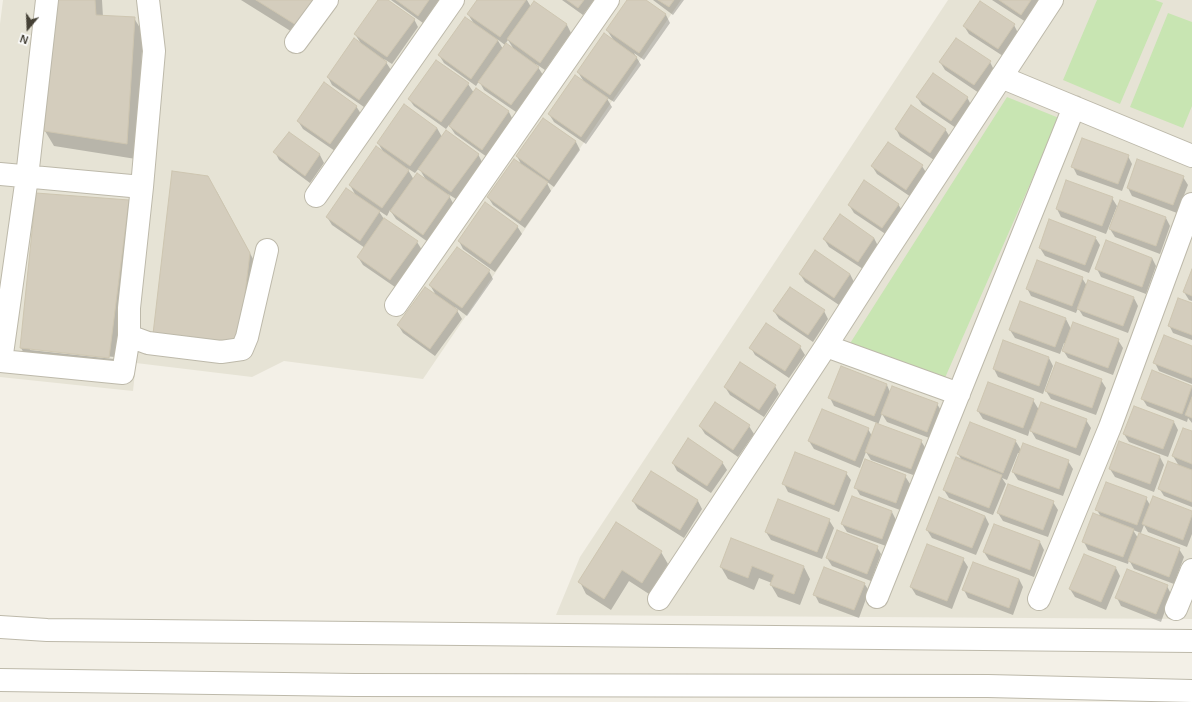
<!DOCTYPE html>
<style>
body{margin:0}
#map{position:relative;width:1192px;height:702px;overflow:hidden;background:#f3f0e7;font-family:Helvetica,sans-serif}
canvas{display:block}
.north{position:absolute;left:8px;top:8px;width:40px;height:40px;-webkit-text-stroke:3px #fff;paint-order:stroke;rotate:199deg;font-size:11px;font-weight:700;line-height:16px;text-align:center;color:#454136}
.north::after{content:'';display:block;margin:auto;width:14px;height:18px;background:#454136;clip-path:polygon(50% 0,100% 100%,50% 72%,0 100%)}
</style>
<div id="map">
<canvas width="1192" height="702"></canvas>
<div class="north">N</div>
</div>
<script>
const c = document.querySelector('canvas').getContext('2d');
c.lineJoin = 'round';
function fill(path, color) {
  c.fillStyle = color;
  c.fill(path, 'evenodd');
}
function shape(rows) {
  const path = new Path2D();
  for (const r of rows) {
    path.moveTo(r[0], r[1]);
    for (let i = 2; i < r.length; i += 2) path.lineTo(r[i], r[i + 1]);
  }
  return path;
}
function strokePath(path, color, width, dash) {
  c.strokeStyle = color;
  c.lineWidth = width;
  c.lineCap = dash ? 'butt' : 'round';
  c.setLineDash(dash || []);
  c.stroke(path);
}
const residential = shape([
 [3,0,681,0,423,379,284,361,252,377,136,363,133,391,0,377,0,24],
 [948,0,1192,0,1192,619,556,615,580,557]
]);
const green = shape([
 [1097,0,1155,0,1163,3,1120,104,1063,80],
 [1168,13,1192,22,1192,106,1183,128,1130,107],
 [1007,97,1059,118,944,380,849,345]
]);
const shadow = shape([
 [58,0,102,0,103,17,134,18,143,33,136,159,54,146,45,131],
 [241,0,333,0,305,40],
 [380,0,386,0,414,19,418,27,392,64,384,59,391,70,364,107,332,85,328,77,362,45,355,34],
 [391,0,439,0,423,23],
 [478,0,527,0,531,7,535,2,567,25,571,33,545,70,536,64,543,75,516,112,484,90,479,81,476,86,444,63,439,55,474,24,468,14],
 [497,39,505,45,503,49],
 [508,40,515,51,505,44],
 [562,0,594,0,583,15],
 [628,0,644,0,666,15,670,23,644,60,634,53,641,65,614,102,606,97,612,107,586,144,554,122,549,114,584,82,578,72,614,41,607,30],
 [653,0,684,0,673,15],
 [992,0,1041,0,1026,22],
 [1014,25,1018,33,1003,56,969,34,964,26],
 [940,62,990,62,994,70,979,93,945,70],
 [468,84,474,93,477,89,509,112,513,120,487,157,455,134,449,125,446,129,414,106,409,99],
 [917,97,967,97,971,105,956,128,922,105],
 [356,106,361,114,335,151,303,129,298,121],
 [544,119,576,142,580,150,554,187,546,181,551,191,525,228,493,205,488,197,522,166,517,156],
 [437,128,442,137,478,154,482,162,456,199,448,194,454,205,428,242,396,219,390,210,387,216,378,210,384,219,417,242,422,250,395,287,363,265,358,257,365,248,332,225,327,217,356,196,350,185,384,153,378,143],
 [407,168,415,173,419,168,426,180,414,180],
 [896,129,945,129,950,137,934,160,900,137],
 [289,133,320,155,324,163,310,183,279,160,275,152],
 [1128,156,1132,164,1122,191,1077,175,1073,167],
 [872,166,922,166,927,174,911,197,877,174],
 [1183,177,1188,185,1177,213,1132,196,1128,188],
 [217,192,259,270,247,359,163,350],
 [37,194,128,201,137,216,118,373,30,364,21,348],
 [30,348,114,357,114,359,30,350],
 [1112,198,1117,206,1106,234,1061,217,1057,209],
 [1120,202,1166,218,1170,226,1160,254,1115,237,1110,229],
 [898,204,903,212,887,235,854,213,849,205],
 [517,226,522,234,495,272,463,249,459,241],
 [1095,237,1100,245,1089,273,1045,256,1040,248],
 [874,238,878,246,863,269,829,247,824,239],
 [1152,258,1156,266,1146,294,1101,277,1097,269],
 [489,271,493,279,467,316,455,307,462,319,435,356,403,333,398,325,437,297,430,285],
 [1192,272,1192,301,1189,300,1184,292],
 [800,274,850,274,854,282,839,305,805,282],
 [1082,278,1087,286,1134,298,1138,306,1128,333,1083,316,1078,308,1076,313,1031,296,1027,288],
 [1020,302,1066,319,1071,329,1118,340,1123,348,1113,375,1068,358,1063,350,1066,344,1064,343,1060,354,1015,338,1010,330],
 [1192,304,1192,340,1173,333,1169,325],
 [774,311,824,311,828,319,813,342,779,319],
 [1004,341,1049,358,1053,366,1043,394,998,377,994,369],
 [800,347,805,355,789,378,755,355,751,348],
 [1192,347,1192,384,1159,371,1155,363],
 [1153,372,1192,387,1192,423,1188,418,1187,422,1147,406,1142,398],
 [1101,380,1106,388,1096,415,1051,399,1046,391],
 [887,385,890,392,937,404,942,412,932,439,887,422,882,414,878,425,921,441,926,449,916,476,871,460,866,452,860,468,814,449,809,441,868,429,872,436,877,423,834,406,830,398],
 [775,386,779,394,764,417,730,395,725,387],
 [1033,400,1039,410,1086,420,1091,428,1080,456,1036,439,1030,429,1028,436,983,419,978,411],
 [715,403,749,426,754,434,738,457,705,434,700,426],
 [1174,422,1178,430,1168,457,1129,442,1124,434],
 [1192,432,1192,507,1164,496,1159,488,1179,466,1173,456],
 [1015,440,1021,450,1068,461,1073,469,1063,496,1018,480,1013,472,1020,453,1018,453,1007,480,1002,478,1006,484,993,515,949,498,944,490,962,460,958,454],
 [1120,442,1160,457,1164,465,1154,492,1115,477,1110,469],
 [722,462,727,470,711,493,677,471,673,463],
 [651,472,698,501,702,509,684,538,638,509,633,501],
 [846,473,851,480,839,512,788,492,784,484],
 [905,476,910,484,900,510,860,495,856,488],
 [1146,498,1150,505,1192,512,1192,534,1187,547,1148,532,1144,525,1141,533,1133,530,1138,538,1179,549,1184,557,1174,584,1134,569,1129,560,1128,564,1088,550,1084,542,1101,517,1097,510],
 [1053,502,1058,510,1048,537,1003,521,998,513],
 [892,512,896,520,886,546,847,532,842,524],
 [985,516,989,524,976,555,932,538,927,530],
 [829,520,834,528,822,559,771,540,766,532],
 [731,540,804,567,810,579,800,605,778,597,771,585,772,583,759,578,754,590,728,579,721,567],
 [1040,542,1044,550,1034,577,989,560,984,552],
 [877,547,881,554,871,581,832,566,827,558],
 [661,552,668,564,649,594,629,581,611,610,586,594,580,582],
 [1085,555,1116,568,1120,576,1106,610,1075,597,1070,589],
 [963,559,968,567,952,609,916,595,911,587],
 [1019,579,1023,587,1013,615,968,598,964,590],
 [864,583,869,591,859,618,819,603,815,595],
 [1167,586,1171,594,1161,622,1121,606,1117,598]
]);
const building = shape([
 [57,0,95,0,96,15,135,17,127,144,44,131,57,0],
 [256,0,314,0,296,25,256,0],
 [378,0,388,0,415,19,387,57,354,34,378,0],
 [396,0,429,0,418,16,396,0],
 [477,0,526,0,500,37,467,14,477,0],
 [567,0,584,0,578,8,567,0],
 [627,0,646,0,666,14,639,53,606,30,627,0],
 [658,0,674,0,669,7,658,0],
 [999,0,1031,0,1021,15,999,0],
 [534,1,567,24,540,63,507,39,534,1],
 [980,1,1015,24,998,49,963,26,980,1],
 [465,17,498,40,471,79,438,55,465,17],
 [604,33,637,57,610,95,577,72,604,33],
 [354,38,387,62,359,100,327,77,354,38],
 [956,38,991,61,974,85,939,62,956,38],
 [506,43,539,67,511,105,478,82,506,43],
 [436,60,469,83,441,122,408,99,436,60],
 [933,73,968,97,951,121,916,97,933,73],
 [575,75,608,98,581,137,548,114,575,75],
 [324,82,357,106,330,144,297,121,324,82],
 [476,88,509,111,482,150,449,126,476,88],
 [404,104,437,128,410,166,377,143,404,104],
 [911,105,946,129,930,153,895,129,911,105],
 [543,118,576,141,549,180,516,156,543,118],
 [446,130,479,154,451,192,418,169,446,130],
 [289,132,320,154,305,176,273,152,289,132],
 [1082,138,1129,155,1118,184,1071,167,1082,138],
 [888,142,923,165,906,190,871,166,888,142],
 [376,146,409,170,382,208,349,185,376,146],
 [514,159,548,182,520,221,487,197,514,159],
 [1137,159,1184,176,1173,205,1127,188,1137,159],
 [172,171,208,176,250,253,239,344,153,334,172,171],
 [417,173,450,196,423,235,390,211,417,173],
 [864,180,899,204,882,228,848,205,864,180],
 [1066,180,1113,197,1102,226,1056,209,1066,180],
 [346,188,380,211,360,241,326,217,346,188],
 [36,193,129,200,109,358,20,348,36,193],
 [1120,200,1166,217,1156,246,1109,229,1120,200],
 [485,202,518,226,490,264,458,241,485,202],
 [840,214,874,238,858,262,823,239,840,214],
 [384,218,418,241,390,280,357,257,384,218],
 [1049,219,1096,237,1085,265,1039,248,1049,219],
 [1106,240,1152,258,1142,287,1095,269,1106,240],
 [457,247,490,270,462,308,429,285,457,247],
 [815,250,850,274,834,298,799,274,815,250],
 [1037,260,1083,277,1072,306,1026,289,1037,260],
 [1192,269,1192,296,1183,292,1192,269],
 [1088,280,1134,297,1123,326,1077,309,1088,280],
 [425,287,458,310,430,349,397,325,425,287],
 [790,287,825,310,808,335,773,311,790,287],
 [1178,298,1192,303,1192,335,1168,326,1178,298],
 [1020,301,1066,318,1055,347,1009,330,1020,301],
 [1073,322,1119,339,1108,368,1062,351,1073,322],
 [766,323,801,346,785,371,749,348,766,323],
 [1164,335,1192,346,1192,378,1153,363,1164,335],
 [1003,340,1049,357,1039,386,993,369,1003,340],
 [740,362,776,385,759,410,724,387,740,362],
 [1056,362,1102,379,1092,408,1045,391,1056,362],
 [841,366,887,384,874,416,828,398,841,366],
 [1152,370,1192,386,1182,414,1141,399,1152,370],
 [988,382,1034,399,1023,428,977,411,988,382],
 [892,386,938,403,927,432,881,414,892,386],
 [1192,397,1192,418,1185,415,1192,397],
 [715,402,750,425,733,450,699,426,715,402],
 [1041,402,1087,419,1076,448,1030,431,1041,402],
 [1134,406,1174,421,1163,449,1123,434,1134,406],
 [822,409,869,428,855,461,808,441,822,409],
 [970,422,1016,440,1003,473,957,454,970,422],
 [876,423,922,440,911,469,865,452,876,423],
 [1183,428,1192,431,1192,464,1172,456,1183,428],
 [688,438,723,462,707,486,672,463,688,438],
 [1119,441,1160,456,1150,484,1109,469,1119,441],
 [1023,443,1069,460,1059,489,1012,472,1023,443],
 [795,452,847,472,834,505,782,484,795,452],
 [956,457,1002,475,989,508,943,490,956,457],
 [865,459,906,475,896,503,854,488,865,459],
 [1168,461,1192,470,1192,502,1158,489,1168,461],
 [651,471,698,500,680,530,632,501,651,471],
 [1106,482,1147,497,1137,525,1095,510,1106,482],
 [1008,484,1054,501,1043,530,997,513,1008,484],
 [852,496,892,511,882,539,841,524,852,496],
 [1153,496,1192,511,1192,515,1183,540,1142,524,1153,496],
 [939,497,985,516,972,548,926,530,939,497],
 [778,499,830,519,817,552,765,532,778,499],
 [1093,513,1134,529,1123,557,1082,542,1093,513],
 [616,522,662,551,642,583,622,570,604,599,578,582,616,522],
 [994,524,1040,541,1030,570,983,552,994,524],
 [837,530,878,546,867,574,826,558,837,530],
 [1139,533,1180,548,1169,577,1128,561,1139,533],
 [731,538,804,566,794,594,770,585,774,575,752,566,748,578,720,567,731,538],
 [927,544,964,558,947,601,910,587,927,544],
 [1084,554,1116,567,1101,602,1069,589,1084,554],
 [973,562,1019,579,1009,608,962,590,973,562],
 [824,567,865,583,854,610,813,595,824,567],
 [1127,569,1168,585,1156,614,1115,598,1127,569]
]);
const street = shape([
 [47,0,27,177,1,361,123,373,129,336],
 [148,0,154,51,142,187,129,308,129,336,148,343,221,352,242,349,247,337,267,250],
 [296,42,327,0],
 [1001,77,1192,156],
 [0,174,142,187],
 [316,196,453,0],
 [396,305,608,0],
 [826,346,959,394],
 [877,597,1074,107],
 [659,599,826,346,881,260,1052,0],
 [1039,599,1110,427,1192,204],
 [1176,609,1192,570],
 [0,627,47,630,1192,641],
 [0,680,355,685,988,686,1192,691]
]);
fill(residential, '#e6e3d5');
fill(green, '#c8e5b2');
fill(shadow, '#0003');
fill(building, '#d4cdbd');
strokePath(building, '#cec6b1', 1);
strokePath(street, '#bdb9aa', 24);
strokePath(street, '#fff', 22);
</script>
